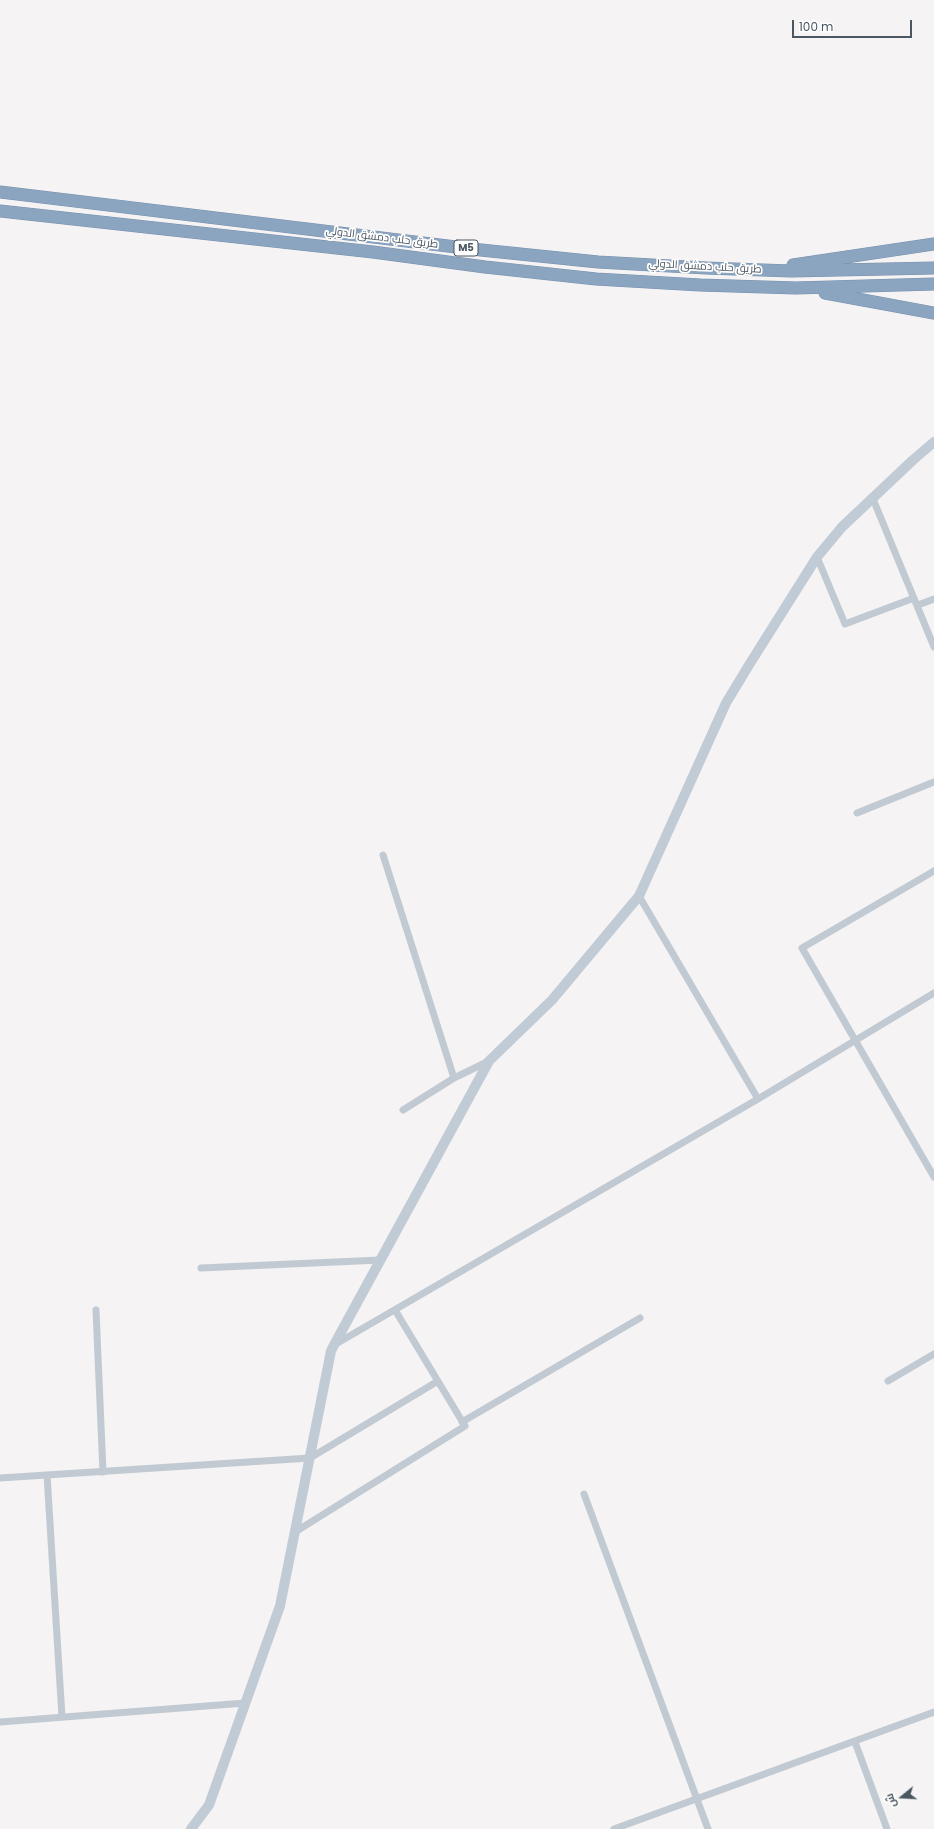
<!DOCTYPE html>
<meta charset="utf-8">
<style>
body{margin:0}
#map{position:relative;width:934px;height:1829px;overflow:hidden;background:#f5f3f3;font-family:Poppins,Cairo,sans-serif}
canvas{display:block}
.north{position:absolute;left:882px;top:1777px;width:40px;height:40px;-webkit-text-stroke:3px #fff;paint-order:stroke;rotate:252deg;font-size:11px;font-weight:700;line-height:16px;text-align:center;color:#4a5661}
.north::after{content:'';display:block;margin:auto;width:14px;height:18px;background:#4a5661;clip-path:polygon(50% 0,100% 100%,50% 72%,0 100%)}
.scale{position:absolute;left:792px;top:20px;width:120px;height:18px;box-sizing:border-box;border:2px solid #4a5661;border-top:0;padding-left:5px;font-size:12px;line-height:14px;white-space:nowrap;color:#4a5661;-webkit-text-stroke:3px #fff;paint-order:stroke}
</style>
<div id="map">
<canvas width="934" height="1829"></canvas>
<div class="north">ش</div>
<div class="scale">100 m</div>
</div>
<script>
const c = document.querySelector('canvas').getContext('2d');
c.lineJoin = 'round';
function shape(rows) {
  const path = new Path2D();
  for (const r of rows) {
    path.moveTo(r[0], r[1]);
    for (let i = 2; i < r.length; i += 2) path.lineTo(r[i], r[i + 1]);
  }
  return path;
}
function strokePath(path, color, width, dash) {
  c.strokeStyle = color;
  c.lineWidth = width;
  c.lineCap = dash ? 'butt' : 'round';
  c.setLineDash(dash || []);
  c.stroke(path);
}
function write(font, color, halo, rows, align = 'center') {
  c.font = font + ' Poppins,Cairo,sans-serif';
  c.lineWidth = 3.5;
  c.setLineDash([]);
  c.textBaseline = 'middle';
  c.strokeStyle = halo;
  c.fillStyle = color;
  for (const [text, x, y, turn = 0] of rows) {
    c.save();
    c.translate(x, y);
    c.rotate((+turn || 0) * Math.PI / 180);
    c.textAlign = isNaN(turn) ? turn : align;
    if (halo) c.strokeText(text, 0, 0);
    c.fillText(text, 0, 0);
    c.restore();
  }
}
const street = shape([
 [873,499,934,647],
 [817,557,845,624,914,598],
 [918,605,934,599],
 [857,813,934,782],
 [383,855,454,1078],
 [934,871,802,948,934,1177],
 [639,896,758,1099],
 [403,1110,454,1078,489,1061],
 [201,1268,380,1260],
 [96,1310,103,1472],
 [334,1345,758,1099,934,993],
 [888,1381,934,1354],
 [462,1422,640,1318],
 [47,1475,62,1717],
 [0,1478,310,1458,438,1381],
 [584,1494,708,1829],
 [295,1532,465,1426,395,1310],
 [0,1722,245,1703],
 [855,1742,887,1829],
 [614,1829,934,1712]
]);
const secondary = shape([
 [191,1829,209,1805,280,1606,331,1351,334,1345,489,1061,552,1000,639,896,726,703,749,665,817,557,842,527,913,460,934,442]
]);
const highway = shape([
 [0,192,481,250,598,262,706,268,791,271,934,268],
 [0,211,373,252,485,267,596,279,700,285,796,288,934,284],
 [793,265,934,244],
 [825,293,934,313]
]);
const shields = [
 [466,248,24]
];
const shieldNames = [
 ["M5",466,248]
];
const streetNames = [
 ["طريق حلب دمشق الدولي",382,238,7],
 ["طريق حلب دمشق الدولي",705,267,3]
];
strokePath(highway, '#7690ad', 13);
strokePath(street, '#c1cad2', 7);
strokePath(secondary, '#c1cbd6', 10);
strokePath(highway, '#8ba5c1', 12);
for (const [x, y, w] of shields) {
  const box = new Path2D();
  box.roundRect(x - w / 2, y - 8, w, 16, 3);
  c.fillStyle = '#fff';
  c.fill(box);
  strokePath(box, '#4a5661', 1);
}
write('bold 10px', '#4a5661', null, shieldNames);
write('11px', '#4a5661', '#fff', streetNames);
</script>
